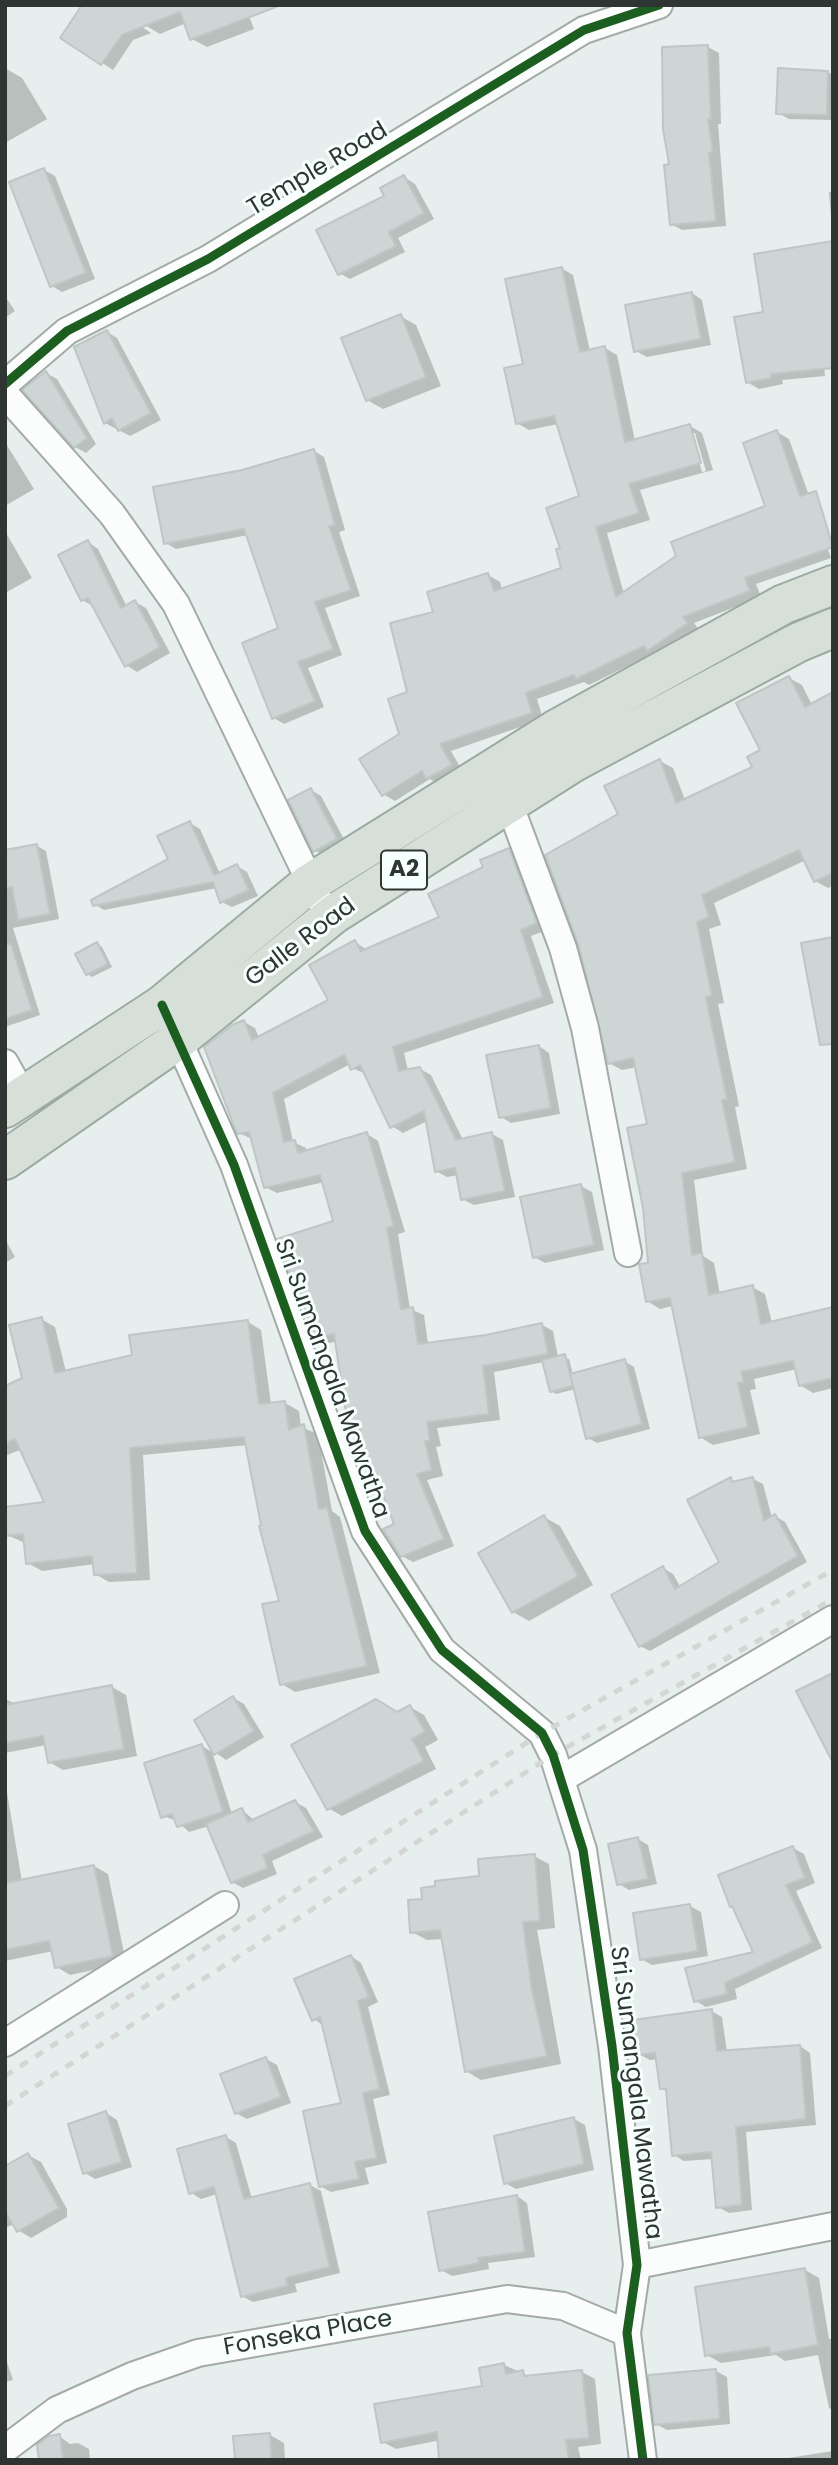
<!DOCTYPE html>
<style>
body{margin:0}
#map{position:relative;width:838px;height:2465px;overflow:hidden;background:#e6efed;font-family:Poppins,sans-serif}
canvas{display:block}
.frame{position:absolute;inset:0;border:7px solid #2e3533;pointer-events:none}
</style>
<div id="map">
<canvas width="838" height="2465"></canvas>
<div class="frame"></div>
</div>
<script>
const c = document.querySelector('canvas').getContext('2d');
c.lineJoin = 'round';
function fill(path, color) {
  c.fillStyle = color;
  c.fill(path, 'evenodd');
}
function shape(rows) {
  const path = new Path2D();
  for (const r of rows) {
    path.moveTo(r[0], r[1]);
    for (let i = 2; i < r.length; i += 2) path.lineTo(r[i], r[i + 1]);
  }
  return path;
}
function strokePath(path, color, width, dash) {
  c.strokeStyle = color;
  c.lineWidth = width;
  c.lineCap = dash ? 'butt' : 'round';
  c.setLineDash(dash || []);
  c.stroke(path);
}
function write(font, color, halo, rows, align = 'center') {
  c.font = font + ' Poppins,sans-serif';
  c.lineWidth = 6;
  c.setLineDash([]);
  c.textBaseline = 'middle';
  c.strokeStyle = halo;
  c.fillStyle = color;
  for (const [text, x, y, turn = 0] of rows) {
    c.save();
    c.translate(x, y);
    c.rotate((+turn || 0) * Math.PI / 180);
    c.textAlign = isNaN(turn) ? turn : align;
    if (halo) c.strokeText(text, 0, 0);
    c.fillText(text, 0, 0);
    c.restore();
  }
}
const shadow = shape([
 [109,5,151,33,133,40,113,70,63,37],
 [138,5,245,5,254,29,207,47,192,39,186,23,160,34,145,25],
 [708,47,719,53,721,124,718,124,726,226,682,230,671,224,671,166],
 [5,68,22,78,47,119,5,143],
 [828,72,833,75,833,120,789,119,778,113],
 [44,170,55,176,95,279,62,292,52,286],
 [404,177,415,184,434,219,398,238,405,252,350,279,339,273,386,197],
 [829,192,833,192,833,354,823,357,825,376,782,380,783,384,759,389,747,382,765,313,833,243],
 [561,268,573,275,590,351,605,348,617,355,635,441,690,426,702,433,713,470,640,490,650,520,607,533,624,594,767,507,777,432,789,439,831,558,756,584,761,597,694,623,699,630,660,657,654,653,589,685,584,682,537,699,543,719,451,751,463,772,439,785,430,779,395,801,383,794,401,734,409,693,435,614,488,575,500,582,502,590,563,569,562,549,581,497,558,424,529,430,517,423,525,365],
 [691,433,695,433,706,471,702,472],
 [692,293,702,300,711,345,647,357,636,351],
 [5,296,15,311,5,318],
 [400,316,416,325,441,386,383,409,367,400],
 [107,332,117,338,161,420,130,436,105,423],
 [46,373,57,379,96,444,86,453,75,447],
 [5,442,34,489,5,506],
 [314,451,324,457,345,530,339,532,360,596,325,608,342,655,308,668,324,707,284,724,274,718,280,629,248,535,176,549,166,543],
 [5,531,32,578,5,593],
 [88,542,98,549,127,607,135,602,146,608,170,653,137,672,126,665,93,606,82,600],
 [789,678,802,685,812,705,833,694,833,886,828,888,815,881,806,860,714,903,721,925,709,929,724,1003,718,1004,739,1106,735,1107,747,1169,694,1180,703,1256,714,1263,720,1294,752,1287,765,1294,772,1323,833,1309,833,1388,813,1393,800,1385,797,1369,754,1379,756,1389,750,1390,760,1434,713,1445,700,1437,673,1306,660,1309,647,1301,649,1125,637,1067,622,1070,609,1063,621,815,660,761,673,768,685,800,754,768],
 [311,790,321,796,347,845,325,856,314,850],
 [190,823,200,829,220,874,237,866,247,872,258,896,232,907,222,902,217,888,104,910,94,904,170,860],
 [37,846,46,851,59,919,13,928,40,1015,5,1027,5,852],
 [509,850,520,857,547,930,531,936,554,1003,404,1053,408,1071,420,1069,431,1075,463,1140,492,1134,503,1140,515,1197,474,1205,462,1199,458,1175,447,1177,436,1171,427,1121,403,1133,392,1126,366,1074,352,1068,350,1064,284,1099,293,1142,306,1148,307,1152,367,1134,378,1141,405,1232,398,1234,410,1309,424,1315,428,1344,487,1337,542,1325,553,1331,558,1357,569,1359,573,1375,624,1361,634,1367,650,1429,597,1443,588,1438,575,1389,556,1394,551,1391,544,1362,494,1372,500,1420,437,1428,441,1446,436,1447,443,1476,427,1480,454,1546,413,1562,402,1556,397,1525,382,1488,374,1483,363,1438,350,1432,337,1341,326,1344,314,1337,301,1287,295,1284,335,1222,324,1182,277,1193,265,1187,252,1139,239,1133,244,1022,255,1028,259,1038,331,1000,355,942,367,950,441,918,485,868],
 [97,944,102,947,112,967,92,977,87,974],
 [539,1046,549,1053,560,1114,511,1123,501,1117],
 [581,1186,592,1192,604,1250,545,1263,534,1257],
 [5,1239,15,1257,5,1263],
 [41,1319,55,1327,66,1372,133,1357,248,1322,261,1330,271,1404,285,1403,299,1411,301,1427,318,1434,332,1511,340,1517,380,1673,295,1692,282,1684,282,1602,248,1445,143,1455,150,1580,109,1582,95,1574,95,1564,42,1571,28,1563,25,1543,7,1535,47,1504,22,1449,5,1456,5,1387,24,1379],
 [731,1479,736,1483,753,1479,763,1484,772,1518,775,1516,785,1522,807,1562,650,1651,640,1646,663,1568,673,1574,681,1588,721,1562],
 [544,1517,560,1526,593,1585,529,1621,513,1612],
 [112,1687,126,1695,137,1756,63,1770,49,1762,46,1745,5,1753,5,1699,18,1705],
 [233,1698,244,1704,264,1737,226,1760,216,1753],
 [410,1707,424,1715,438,1740,425,1747,436,1769,342,1816,328,1808],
 [202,1746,212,1752,232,1814,242,1810,255,1821,295,1802,306,1808,323,1837,272,1861,277,1874,243,1888,232,1882,209,1826,189,1832,177,1821,163,1816],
 [5,1780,22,1882,94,1866,108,1874,126,1963,70,1975,57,1967,53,1951,5,1961],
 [638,1839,648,1845,657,1884,629,1890,619,1884],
 [793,1848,804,1854,815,1883,796,1891,822,1948,735,1989,737,1999,706,2007,696,2001,756,1953,731,1905],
 [534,1856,549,1864,555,1928,537,1930,561,2064,481,2080,466,2071,443,1939,427,1940,412,1932,424,1901],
 [690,1906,701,1912,708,1956,652,1965,641,1959],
 [351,1956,361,1963,378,2002,368,2007,390,2095,373,2099,387,2163,365,2168,369,2184,331,2192,320,2186,343,2104,324,2026,314,2019],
 [711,2011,722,2017,727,2052,800,2046,810,2053,816,2125,746,2132,752,2210,729,2213,718,2207,713,2159,684,2161,674,2155,668,2092,662,2088,658,2059,650,2060,639,2054],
 [266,2059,277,2065,291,2103,247,2119,236,2113],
 [106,2113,117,2120,132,2167,95,2179,85,2173],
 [574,2119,585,2125,594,2170,516,2189,505,2183],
 [226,2137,236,2143,252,2199,310,2185,321,2191,340,2273,295,2284,297,2292,253,2302,242,2296,217,2194,201,2199,190,2192],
 [28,2155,41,2162,67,2209,67,2217,31,2238,18,2230,14,2224,5,2228,5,2168],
 [517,2196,527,2203,535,2257,488,2263,489,2269,452,2276,441,2270],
 [805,2270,819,2278,829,2339,833,2339,833,2410,829,2408,818,2355,785,2361,776,2355,721,2363,707,2355],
 [5,2356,13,2380,5,2382],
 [504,2365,531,2377,582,2372,595,2379,601,2444,578,2447,581,2460,515,2460,456,2437,396,2449,383,2442,484,2388],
 [716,2371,727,2377,730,2424,667,2430,656,2424],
 [270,2435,284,2443,285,2460,236,2460],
 [59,2436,70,2444,78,2443,89,2449,90,2460,41,2460],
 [833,2451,833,2460,775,2460]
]);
const building = shape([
 [82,5,275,5,276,7,190,40,180,12,122,35,101,65,60,38,82,5],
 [708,45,711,119,708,119,713,152,709,153,716,221,670,225,664,165,669,164,663,129,662,47,708,45],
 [778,68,828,71,827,115,776,114,778,68],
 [44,168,86,273,50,287,9,182,44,168],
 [404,175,424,213,389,232,396,246,338,275,316,230,384,196,380,188,404,175],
 [833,241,833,368,771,374,771,378,746,383,734,317,763,312,754,254,833,241],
 [562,267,580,352,605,346,625,442,690,424,701,463,629,484,639,513,596,527,616,597,676,556,671,542,765,506,743,443,777,430,800,496,816,491,833,547,745,578,750,591,683,617,688,623,647,651,644,646,576,679,574,675,526,693,532,713,440,744,452,765,426,779,422,771,382,796,359,759,399,734,388,699,407,692,390,623,433,612,427,592,488,573,494,591,561,568,556,549,560,548,546,508,579,496,554,416,516,424,504,368,523,364,505,279,562,267],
 [692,292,701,339,634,352,625,305,692,292],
 [401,314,426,377,366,401,341,338,401,314],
 [107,330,151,413,118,431,112,418,104,424,74,347,107,330],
 [46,371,87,438,74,448,22,390,46,371],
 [314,449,335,525,329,526,351,590,315,602,333,649,298,662,315,701,272,719,242,643,278,628,244,529,164,544,153,487,242,470,314,449],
 [88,540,121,608,135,600,160,647,125,667,88,598,81,601,58,555,88,540],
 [789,676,805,707,833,692,833,873,814,882,799,850,702,895,709,917,697,922,712,996,706,997,727,1099,722,1100,735,1162,682,1173,692,1255,702,1253,709,1295,753,1285,761,1324,833,1307,833,1378,799,1386,793,1361,741,1372,744,1382,738,1383,748,1427,699,1438,670,1298,646,1302,639,1264,648,1263,643,1208,627,1128,647,1124,633,1058,608,1064,578,944,545,855,618,814,604,786,660,759,676,803,752,767,747,757,760,750,736,703,789,676],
 [311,788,337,839,313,852,288,800,311,788],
 [190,821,214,875,237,864,249,890,220,903,213,882,93,906,91,900,168,859,157,836,190,821],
 [37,844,50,914,18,920,12,887,5,888,5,850,37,844],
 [509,848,537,923,521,930,543,997,393,1047,399,1071,420,1067,456,1140,492,1132,505,1191,461,1200,455,1168,435,1172,424,1111,390,1128,360,1065,351,1070,344,1055,273,1093,284,1142,295,1140,298,1153,367,1132,394,1226,387,1228,401,1309,413,1307,418,1344,486,1335,542,1323,548,1354,483,1366,489,1414,427,1422,430,1441,425,1441,432,1470,417,1474,444,1539,401,1557,383,1529,394,1524,378,1483,372,1484,360,1429,349,1433,334,1334,313,1338,298,1284,294,1285,277,1239,333,1221,320,1175,264,1188,249,1132,237,1134,204,1047,232,1025,244,1020,252,1040,328,1000,309,965,355,940,361,951,439,917,428,894,483,867,480,860,509,848],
 [833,937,833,1044,820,1045,801,943,833,937],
 [97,942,108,964,86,975,75,954,97,942],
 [11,944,32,1010,5,1019,5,945,11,944],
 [539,1045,551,1108,499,1118,486,1055,539,1045],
 [581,1184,594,1245,533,1258,520,1197,581,1184],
 [42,1317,55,1373,132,1355,129,1335,248,1320,259,1404,285,1401,289,1430,304,1424,319,1509,327,1507,367,1666,280,1685,262,1604,279,1601,259,1526,261,1525,244,1437,130,1448,137,1573,94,1575,92,1556,26,1564,23,1534,5,1536,5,1507,44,1502,15,1439,5,1444,5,1386,22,1378,9,1325,42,1317],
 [565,1354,573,1386,550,1392,542,1360,565,1354],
 [625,1359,642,1424,586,1439,570,1374,625,1359],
 [731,1477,732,1482,753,1477,764,1521,775,1514,798,1556,639,1647,611,1595,663,1566,675,1589,719,1562,687,1500,731,1477],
 [544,1515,578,1576,512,1613,478,1553,544,1515],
 [833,1673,833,1763,796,1691,833,1673],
 [112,1685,124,1749,48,1763,43,1736,5,1743,5,1705,112,1685],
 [233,1696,254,1731,214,1755,194,1720,233,1696],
 [376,1699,397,1712,410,1705,425,1732,412,1739,424,1761,327,1810,291,1745,376,1699],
 [202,1744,223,1812,177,1827,172,1814,161,1818,144,1763,202,1744],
 [295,1800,314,1831,263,1855,268,1868,231,1883,206,1824,242,1808,248,1822,295,1800],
 [638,1837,648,1879,617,1885,608,1844,638,1837],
 [793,1846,805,1878,786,1885,813,1942,725,1983,727,1994,694,2002,685,1968,753,1952,732,1906,730,1907,718,1875,793,1846],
 [535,1854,540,1921,523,1922,532,1990,547,2056,465,2072,440,1930,410,1933,408,1900,422,1899,421,1888,435,1886,435,1881,479,1876,478,1859,535,1854],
 [94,1865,113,1956,55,1968,49,1941,5,1950,5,1883,94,1865],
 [690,1904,698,1951,640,1960,633,1913,690,1904],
 [351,1955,369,1997,358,2001,380,2089,363,2093,377,2158,355,2162,359,2179,319,2187,303,2111,341,2103,320,2017,312,2021,294,1979,351,1955],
 [712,2009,717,2051,800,2045,806,2119,736,2127,742,2205,716,2208,711,2152,672,2156,666,2089,660,2089,655,2053,638,2055,633,2020,712,2009],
 [266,2057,281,2097,235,2114,220,2074,266,2057],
 [106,2111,122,2162,83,2174,68,2124,106,2111],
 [574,2117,584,2164,504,2184,494,2136,574,2117],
 [226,2135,244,2199,310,2183,330,2267,286,2278,287,2286,241,2297,214,2187,189,2194,177,2149,226,2135],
 [28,2153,59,2208,17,2232,5,2211,5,2166,28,2153],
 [517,2195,525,2252,478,2258,479,2263,439,2271,428,2212,517,2195],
 [805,2268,818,2345,770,2354,769,2347,705,2356,695,2287,805,2268],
 [504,2363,506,2374,523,2370,524,2376,582,2370,589,2438,566,2440,569,2460,439,2460,437,2432,381,2443,374,2404,482,2386,479,2368,504,2363],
 [716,2369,720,2419,654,2425,648,2375,716,2369],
 [270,2433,272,2460,235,2460,233,2436,270,2433],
 [60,2434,63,2460,39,2460,37,2445,49,2436,60,2434]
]);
const minor = shape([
 [5,384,67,331,208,259,584,30,659,5],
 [5,394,112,514,176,604,318,898],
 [504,790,563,948,585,1028,628,1253],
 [172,1026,234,1165,365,1531,442,1650,542,1733,553,1755,583,1850,612,2046,637,2265,627,2333,643,2460],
 [5,1063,23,1095],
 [561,1779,833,1619],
 [5,2043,225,1905],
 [637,2265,833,2226],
 [5,2449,57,2410,132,2376,198,2353,507,2299,563,2306,627,2333]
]);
const trunk = shape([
 [5,1108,162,1005,310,883,555,730,784,604,833,585],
 [5,1160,178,1040,334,914,574,762,799,642,833,628]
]);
const rail = shape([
 [5,2076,542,1733,833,1570],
 [5,2106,553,1755,833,1599]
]);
const cycleway = shape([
 [5,384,67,331,208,259,584,30,659,5],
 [162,1005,234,1165,365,1531,442,1650,542,1733,553,1755,583,1850,612,2046,637,2265,627,2333,643,2460]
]);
const shields = [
 [404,870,46]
];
const shieldNames = [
 ["A2",404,870]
];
const streetNames = [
 ["Temple Road",318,170,-31],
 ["Galle Road",301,943,-37],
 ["Sri Sumangala Mawatha",331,1379,70],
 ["Sri Sumangala Mawatha",635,2093,83],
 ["Fonseka Place",308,2334,-10]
];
fill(shadow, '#0003');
fill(building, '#cdd5d5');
strokePath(building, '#bec6c6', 2);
strokePath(minor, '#a3aaa8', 30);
strokePath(trunk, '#9baba1', 42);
strokePath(minor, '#fbfdfc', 26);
strokePath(trunk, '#d6e0d9', 38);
strokePath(rail, '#d3d6d5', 5, [9, 9]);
strokePath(cycleway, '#1b5e20', 9);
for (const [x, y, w] of shields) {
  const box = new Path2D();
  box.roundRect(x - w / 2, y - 19.5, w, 39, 5);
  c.fillStyle = '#f5fffd';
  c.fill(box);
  strokePath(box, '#2e3533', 2);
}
write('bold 23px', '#2e3533', null, shieldNames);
write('24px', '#2e3533', '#f5fffd', streetNames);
</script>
